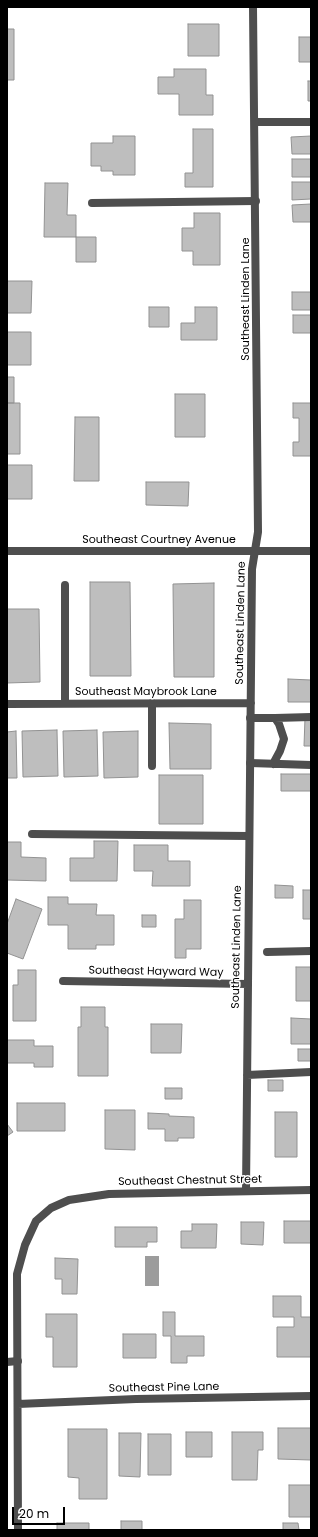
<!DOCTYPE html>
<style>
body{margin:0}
#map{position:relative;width:318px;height:1537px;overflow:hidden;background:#fff;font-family:Poppins,sans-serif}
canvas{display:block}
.frame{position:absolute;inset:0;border:8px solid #000;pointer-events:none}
.scale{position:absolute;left:12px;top:1507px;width:53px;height:18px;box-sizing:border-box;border:2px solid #000;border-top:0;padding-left:5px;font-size:12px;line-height:14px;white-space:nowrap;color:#000;-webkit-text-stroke:3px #fff;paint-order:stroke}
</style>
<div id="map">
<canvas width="318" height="1537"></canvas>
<div class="frame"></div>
<div class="scale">20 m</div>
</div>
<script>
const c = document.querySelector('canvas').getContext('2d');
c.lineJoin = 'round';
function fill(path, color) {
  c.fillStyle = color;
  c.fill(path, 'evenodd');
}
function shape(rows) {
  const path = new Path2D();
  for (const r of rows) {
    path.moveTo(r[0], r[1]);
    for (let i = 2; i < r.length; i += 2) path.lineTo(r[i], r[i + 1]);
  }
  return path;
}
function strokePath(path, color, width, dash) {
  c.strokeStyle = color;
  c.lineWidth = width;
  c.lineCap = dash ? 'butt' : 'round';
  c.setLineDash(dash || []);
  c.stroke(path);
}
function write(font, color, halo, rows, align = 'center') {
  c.font = font + ' Poppins,sans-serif';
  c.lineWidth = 3;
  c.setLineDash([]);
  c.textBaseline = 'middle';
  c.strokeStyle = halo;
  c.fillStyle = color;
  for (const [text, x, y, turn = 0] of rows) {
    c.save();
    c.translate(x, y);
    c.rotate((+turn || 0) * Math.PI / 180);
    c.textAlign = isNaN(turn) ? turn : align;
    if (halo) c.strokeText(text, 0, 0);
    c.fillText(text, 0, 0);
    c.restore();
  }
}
const water = shape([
 [145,1256,159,1256,159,1286,145,1286]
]);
const building = shape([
 [188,24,219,24,219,56,188,56,188,24],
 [7,29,14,29,14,80,7,80,7,29],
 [299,37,311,37,311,62,299,62,299,37],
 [174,69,206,69,206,95,213,95,213,115,179,115,179,94,158,94,158,77,174,77,174,69],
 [308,81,311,81,311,101,308,101,308,81],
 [193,129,213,129,213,187,185,187,185,173,193,173,193,129],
 [113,136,135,136,135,175,113,175,113,171,101,171,101,166,91,166,91,143,113,143,113,136],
 [311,136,311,154,292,154,291,137,311,136],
 [292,159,311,159,311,177,292,177,292,159],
 [292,182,311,182,311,199,292,200,292,182],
 [45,183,68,183,67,215,76,215,76,237,44,237,45,183],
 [311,204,311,222,293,222,292,205,311,204],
 [194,213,220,213,220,265,193,265,193,251,182,251,182,228,194,228,194,213],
 [76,237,96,237,96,262,76,262,76,237],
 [7,281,32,281,31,313,7,313,7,281],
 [292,292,311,292,311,310,292,310,292,292],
 [149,307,169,307,169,327,149,327,149,307],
 [195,307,217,307,217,340,181,340,181,323,195,323,195,307],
 [293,315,311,315,311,333,293,333,293,315],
 [7,332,31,332,31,365,7,365,7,332],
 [7,377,14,377,14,403,7,403,7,377],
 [175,394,205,394,205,437,175,437,175,394],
 [7,403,20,403,20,454,7,454,7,403],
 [293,403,311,403,311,456,293,456,293,442,299,442,299,418,293,418,293,403],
 [75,417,99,417,99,481,74,481,75,417],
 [7,465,32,465,32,499,7,499,7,465],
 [146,482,189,482,188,506,146,505,146,482],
 [90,582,130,582,131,676,90,676,90,582],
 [214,583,214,677,174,677,173,584,214,583],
 [7,609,39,609,40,682,7,683,7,609],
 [288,679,311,680,311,702,288,702,288,679],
 [305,718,311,718,311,746,304,746,305,718],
 [169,723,211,724,211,769,170,769,169,723],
 [57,730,58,776,23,777,22,731,57,730],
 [97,730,98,776,64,777,63,731,97,730],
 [16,731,17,778,7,778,7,732,16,731],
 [138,731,138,777,104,778,103,732,138,731],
 [281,774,311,774,311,791,281,791,281,774],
 [159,775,203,775,203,824,159,824,159,775],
 [94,841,118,841,117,881,70,881,70,858,94,858,94,841],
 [7,842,21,842,21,857,46,858,46,881,7,880,7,842],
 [134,845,168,845,168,861,190,861,190,886,152,886,153,871,134,871,134,845],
 [275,885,293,886,293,898,275,898,275,885],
 [303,890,311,890,311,919,303,919,303,890],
 [48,897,68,897,68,904,97,904,96,915,114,915,114,945,96,945,96,949,68,949,68,925,48,925,48,897],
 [16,899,42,909,23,959,7,953,7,924,16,899],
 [184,900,201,900,201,949,186,949,186,958,175,958,175,919,184,919,184,900],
 [142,915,156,915,156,927,142,927,142,915],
 [296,967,311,967,311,1001,296,1001,296,967],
 [18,970,36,970,36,1021,13,1021,13,985,18,985,18,970],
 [81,1007,105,1007,105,1027,108,1027,108,1076,78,1076,78,1027,81,1027,81,1007],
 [291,1018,311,1019,311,1044,291,1044,291,1018],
 [151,1024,182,1024,181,1053,151,1053,151,1024],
 [7,1040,34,1040,34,1046,53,1046,53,1067,34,1067,34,1063,7,1063,7,1040],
 [298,1049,311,1049,311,1061,298,1061,298,1049],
 [268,1080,283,1080,283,1091,268,1091,268,1080],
 [165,1088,182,1088,182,1099,165,1099,165,1088],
 [17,1103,65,1103,65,1131,17,1131,17,1103],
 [105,1110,135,1110,135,1150,105,1149,105,1110],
 [275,1112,297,1112,297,1157,275,1157,275,1112],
 [148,1113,169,1114,169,1116,194,1117,194,1138,178,1138,178,1141,165,1141,165,1129,148,1129,148,1113],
 [7,1124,13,1132,7,1136,7,1124],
 [284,1221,311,1221,311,1243,284,1243,284,1221],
 [241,1222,264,1222,263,1245,241,1244,241,1222],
 [192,1224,217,1224,216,1248,181,1248,181,1231,192,1231,192,1224],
 [115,1227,157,1227,157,1242,147,1242,147,1247,115,1247,115,1227],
 [55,1258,78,1259,77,1294,62,1294,62,1279,55,1279,55,1258],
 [273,1296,301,1296,301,1317,311,1317,311,1357,277,1357,277,1327,294,1327,294,1317,273,1317,273,1296],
 [163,1312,175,1312,175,1336,204,1336,204,1356,187,1356,187,1363,171,1363,171,1336,163,1336,163,1312],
 [46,1314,77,1314,77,1367,53,1367,53,1337,46,1337,46,1314],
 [123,1334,156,1334,156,1358,123,1358,123,1334],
 [278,1428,311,1428,311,1460,278,1459,278,1428],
 [68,1429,107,1429,107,1499,79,1499,79,1478,68,1477,68,1429],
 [186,1432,212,1432,212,1457,186,1457,186,1432],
 [232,1432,263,1432,263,1450,258,1450,257,1480,232,1480,232,1432],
 [119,1433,141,1433,140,1477,119,1476,119,1433],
 [148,1434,171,1434,171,1475,148,1475,148,1434],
 [289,1485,311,1485,311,1517,289,1517,289,1485],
 [121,1521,142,1521,142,1530,121,1530,121,1521],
 [57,1523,89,1523,89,1530,57,1530,57,1523],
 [283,1523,298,1523,299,1530,283,1530,283,1523]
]);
const service = shape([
 [255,122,311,122],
 [92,203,256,201],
 [152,703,152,766],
 [250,718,275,718,279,724,284,739,280,751,273,764],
 [275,718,311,717],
 [250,763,311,765],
 [32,834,249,836],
 [267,952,311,951],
 [7,1362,18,1361]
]);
const minor = shape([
 [7,704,251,703],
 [65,704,65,585],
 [63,981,248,984],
 [247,1075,311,1072],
 [246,1191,252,569,258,532,253,7],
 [18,1404,136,1399,311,1396],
 [18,1530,17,1274,25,1245,36,1221,51,1208,69,1200,109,1194,311,1190]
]);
const tertiary = shape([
 [7,551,311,551]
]);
const streetNames = [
 ["Southeast Linden Lane",246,299,-90],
 ["Southeast Courtney Avenue",159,540],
 ["Southeast Linden Lane",241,623,-89],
 ["Southeast Maybrook Lane",146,692],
 ["Southeast Linden Lane",237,947,-89],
 ["Southeast Hayward Way",156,972,1],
 ["Southeast Chestnut Street",190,1181,-1],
 ["Southeast Pine Lane",164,1388,-1]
];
fill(water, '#9c9c9c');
fill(building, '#bebebe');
strokePath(building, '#929292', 1);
strokePath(service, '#4e4e4e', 8);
strokePath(minor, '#4e4e4e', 8);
strokePath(tertiary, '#4e4e4e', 8);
write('11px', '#000', '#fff', streetNames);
</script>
